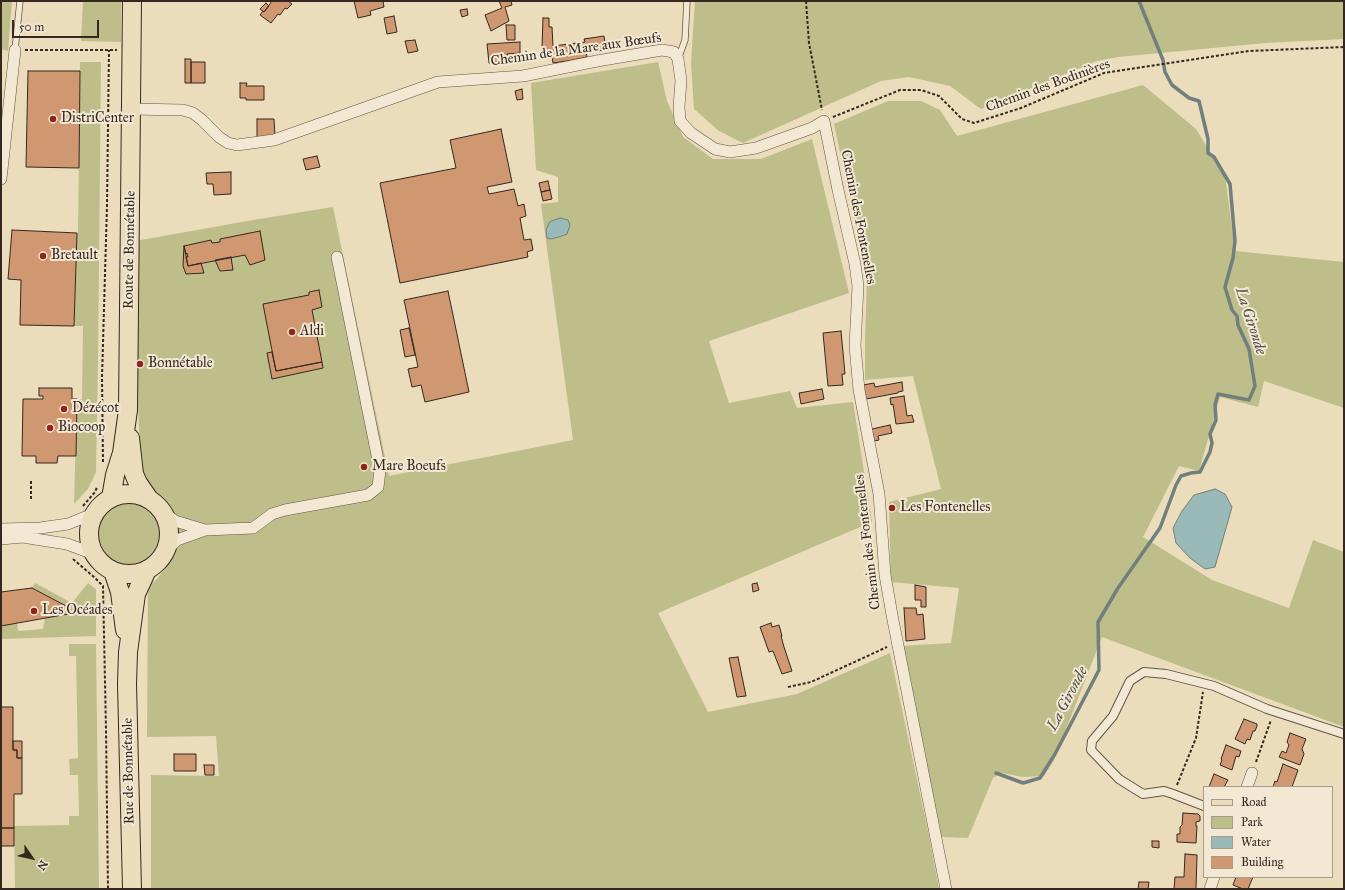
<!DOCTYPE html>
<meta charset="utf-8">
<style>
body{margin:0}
#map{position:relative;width:1345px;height:890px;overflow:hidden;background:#ebdcbb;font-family:"IM FELL Great Primer",serif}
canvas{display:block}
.frame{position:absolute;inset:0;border:2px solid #342821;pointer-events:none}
.legend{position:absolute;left:1203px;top:786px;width:130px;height:92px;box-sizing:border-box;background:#f2e8d3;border:1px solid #a69b8c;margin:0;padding:5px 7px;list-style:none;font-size:12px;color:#342821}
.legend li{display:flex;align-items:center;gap:8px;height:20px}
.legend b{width:20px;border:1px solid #a69b8c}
.north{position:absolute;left:12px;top:838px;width:40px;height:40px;-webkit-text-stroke:3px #f2e8d3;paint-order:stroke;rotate:124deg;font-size:11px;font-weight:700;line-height:16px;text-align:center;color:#342821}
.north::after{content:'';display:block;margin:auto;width:14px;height:18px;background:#342821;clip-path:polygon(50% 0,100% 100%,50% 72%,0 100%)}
.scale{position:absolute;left:12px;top:20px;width:87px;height:18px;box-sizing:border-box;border:2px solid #342821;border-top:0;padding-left:5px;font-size:12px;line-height:14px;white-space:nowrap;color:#342821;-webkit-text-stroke:3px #f2e8d3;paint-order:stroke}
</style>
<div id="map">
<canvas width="1345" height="890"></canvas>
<div class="frame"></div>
<ul class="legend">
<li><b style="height:5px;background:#ebdcbb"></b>Road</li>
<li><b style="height:11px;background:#bebe8b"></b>Park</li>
<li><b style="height:11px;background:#9abab8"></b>Water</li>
<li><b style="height:11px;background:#cf9870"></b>Building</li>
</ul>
<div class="north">N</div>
<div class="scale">50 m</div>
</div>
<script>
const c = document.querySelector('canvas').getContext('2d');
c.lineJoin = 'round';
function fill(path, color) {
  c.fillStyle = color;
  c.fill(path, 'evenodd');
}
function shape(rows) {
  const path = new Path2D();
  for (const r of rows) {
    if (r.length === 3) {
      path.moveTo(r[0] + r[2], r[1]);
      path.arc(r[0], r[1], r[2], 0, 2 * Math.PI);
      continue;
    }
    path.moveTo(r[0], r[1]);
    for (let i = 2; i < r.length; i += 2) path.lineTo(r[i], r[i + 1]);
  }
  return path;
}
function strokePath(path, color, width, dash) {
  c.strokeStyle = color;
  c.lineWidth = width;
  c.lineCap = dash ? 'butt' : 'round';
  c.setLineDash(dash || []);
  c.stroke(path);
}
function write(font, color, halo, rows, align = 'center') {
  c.font = font + ' "IM FELL Great Primer",serif';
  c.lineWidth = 4;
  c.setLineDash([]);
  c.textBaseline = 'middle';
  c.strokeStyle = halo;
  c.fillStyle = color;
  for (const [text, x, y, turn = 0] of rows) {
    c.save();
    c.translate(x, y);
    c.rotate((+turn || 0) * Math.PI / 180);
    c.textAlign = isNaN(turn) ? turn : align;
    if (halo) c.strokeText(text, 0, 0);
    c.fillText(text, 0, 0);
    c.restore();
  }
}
const green = shape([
 [1,1,12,1,8,51,1,49],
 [83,1,121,1,121,42,81,41],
 [695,1,1344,1,1344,39,1265,43,1118,57,1097,61,981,109,950,86,909,77,881,81,743,143,719,131,694,109,691,63],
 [80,62,101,62,98,362,96,472,88,489,74,504,77,399,82,399,83,326,74,326,77,233,78,233],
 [658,62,667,101,683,137,713,159,761,159,812,139,849,293,709,341,729,403,790,391,797,408,853,402,872,522,658,613,708,712,797,694,890,653,929,836,939,889,151,889,151,775,219,776,216,736,147,737,148,586,157,579,170,561,177,540,178,525,170,506,163,497,145,483,141,468,130,242,253,220,333,207,389,476,573,440,541,204,558,202,558,177,536,170,531,83],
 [1143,85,1196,129,1225,176,1235,251,1344,262,1344,408,1264,381,1258,407,1220,397,1199,471,1179,466,1143,537,1212,580,1289,608,1313,540,1344,552,1344,727,1102,637,1054,760,1044,776,1023,777,1002,773,993,778,968,838,942,837,901,646,951,643,959,588,891,582,889,502,941,489,913,376,865,380,865,340,867,279,834,124,888,101,921,101,940,110,957,136],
 [128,534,33],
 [35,583,72,603,88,583,96,589,96,636,1,639,1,626,17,623,18,631,43,629,45,618,68,614,68,607,32,588],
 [69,644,96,644,99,889,15,889,14,826,69,825,69,816,79,816,78,775,70,775,69,759,78,758,76,656,69,656]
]);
const water = shape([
 [560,218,568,220,570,225,567,234,559,237,550,239,547,238,546,230,549,223,551,221,560,218],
 [1215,489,1225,494,1232,507,1215,567,1205,569,1190,558,1176,543,1173,528,1182,511,1194,495,1215,489]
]);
const stream = shape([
 [996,773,1023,783,1040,778,1055,754,1099,670,1098,622,1118,588,1160,528,1176,485,1181,476,1191,473,1200,472,1210,452,1212,443,1210,434,1216,420,1215,405,1218,394,1249,400,1255,386,1249,349,1238,325,1237,316,1232,310,1225,287,1233,258,1235,241,1230,184,1214,157,1208,153,1208,139,1199,101,1189,98,1172,85,1165,72,1163,60,1139,1]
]);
const building = shape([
 [272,1,288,1,292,4,287,9,285,8,280,15,278,14,271,23,260,15,263,11,264,12,272,1],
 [354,1,383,1,384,7,370,11,371,15,358,18,354,1],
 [499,1,511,1,512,5,505,7,509,21,491,31,485,15,502,8,499,1],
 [266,3,269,6,264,12,260,9,266,3],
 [467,9,468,15,462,17,460,10,467,9],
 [394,16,397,32,387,34,384,18,394,16],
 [543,18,549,18,549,27,552,27,553,46,585,42,584,39,604,36,606,50,586,52,587,57,573,60,553,63,552,57,546,58,545,48,542,48,543,18],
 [506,25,515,25,515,40,507,40,506,25],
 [415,40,418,51,408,53,405,41,415,40],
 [520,42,520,53,507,54,508,61,489,63,487,44,520,42],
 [185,59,191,59,191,83,185,83,185,59],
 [191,62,205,62,205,83,191,83,191,62],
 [28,71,80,71,79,168,26,167,28,71],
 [240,83,247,83,246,86,264,86,264,100,246,100,246,98,240,98,240,83],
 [522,89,523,99,517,100,515,91,522,89],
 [257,119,274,119,275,136,257,137,257,119],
 [501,129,512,182,487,187,489,194,514,189,518,206,524,204,526,216,520,218,524,240,531,239,533,250,527,252,528,257,400,283,380,183,456,168,450,140,501,129],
 [317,156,320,167,306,170,303,159,317,156],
 [231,172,231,194,214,195,213,184,207,184,206,173,231,172],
 [548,181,550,190,541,192,539,183,548,181],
 [550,190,552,199,543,201,541,192,550,190],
 [12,230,77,233,74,326,20,325,21,280,8,279,12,230],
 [260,231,265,260,250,265,245,255,188,266,186,257,188,257,187,253,186,254,184,246,211,240,212,243,220,242,220,239,260,231],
 [184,246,188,266,201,263,204,273,186,274,183,266,184,246],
 [231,257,233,270,220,271,215,260,231,257],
 [319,290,322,307,312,310,322,362,276,371,263,304,309,295,309,292,319,290],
 [448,291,469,392,425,402,421,385,412,387,408,369,418,367,404,300,448,291],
 [409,328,415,355,405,357,400,330,409,328],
 [841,331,845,374,842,374,843,385,828,386,823,333,841,331],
 [272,352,276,371,322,362,323,368,272,379,267,353,272,352],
 [902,382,903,391,898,392,898,393,866,399,863,385,874,383,875,387,902,382],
 [39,388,72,388,72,399,77,399,76,456,58,456,57,463,36,463,36,456,22,456,23,399,43,399,43,396,39,396,39,388],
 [822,389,824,399,801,404,799,393,822,389],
 [904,396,907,416,912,415,914,422,896,424,893,404,891,405,890,398,904,396],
 [890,425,892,433,878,436,879,440,874,441,872,429,890,425],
 [757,583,759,590,753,592,752,584,757,583],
 [915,585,926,587,926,607,921,607,921,600,915,600,915,585],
 [32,588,68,607,68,614,1,626,1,592,32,588],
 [904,608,916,608,917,615,923,614,925,639,906,641,904,608],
 [771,623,772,627,779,625,782,636,781,636,784,647,792,671,782,674,773,651,769,652,760,627,771,623],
 [738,657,746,696,737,697,729,658,738,657],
 [1,707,13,707,13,750,17,750,17,758,22,758,22,794,14,794,14,828,1,828,1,707],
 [1244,719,1257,724,1257,726,1255,731,1253,731,1250,740,1247,739,1245,744,1235,739,1244,719],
 [1290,733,1306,739,1302,749,1304,754,1300,765,1279,757,1282,751,1286,753,1289,745,1287,742,1290,733],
 [13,741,22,741,22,758,17,758,17,750,13,750,13,741],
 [1226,745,1241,751,1239,757,1236,756,1232,770,1220,765,1222,760,1221,759,1226,745],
 [174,754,196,754,196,771,174,771,174,754],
 [1283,764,1298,770,1292,787,1273,787,1275,781,1277,782,1283,764],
 [204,765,214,765,214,775,205,775,204,765],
 [1214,774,1228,780,1224,787,1209,787,1214,774],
 [1183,813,1198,814,1200,816,1200,821,1196,822,1196,826,1197,826,1196,843,1177,842,1177,834,1180,834,1180,827,1182,825,1183,813],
 [1,828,14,828,14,846,1,846,1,828],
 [1152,841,1159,841,1159,848,1152,847,1152,841],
 [1185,854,1197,855,1196,889,1174,889,1175,877,1184,877,1185,854],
 [1236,877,1253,877,1248,889,1243,889,1233,885,1236,877],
 [1139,882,1149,882,1148,889,1138,889,1139,882]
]);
const path = shape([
 [806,1,809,43,822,110],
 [25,50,117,50],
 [833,117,900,90,921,90,939,96,962,119,974,123,1021,108,1104,73,1249,51,1344,47],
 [103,462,102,378,107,205,109,50],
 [31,499,31,479],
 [83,506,95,492,97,487],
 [73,559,94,577,103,586,106,730,108,889],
 [788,687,811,682,887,647],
 [1256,762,1271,720],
 [1177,785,1196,738,1203,692]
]);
const service = shape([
 [15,50,20,1],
 [678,59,685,40,687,1]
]);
const pedestrian = shape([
 [1204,806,1173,794,1164,791,1143,794,1119,779,1091,750,1092,741,1113,716,1130,681,1144,672,1166,674,1214,686,1267,709,1344,734]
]);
const minor = shape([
 [131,109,183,110,193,113,202,120,219,137,228,143,237,145,274,140,438,82,523,76,597,61,662,50,674,52,678,59,681,81,679,107,680,121,691,133,715,149,730,152,756,148,812,128,824,121,838,190,855,264,858,286,855,346,859,390,879,494,885,575,892,615,946,889],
 [1,179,15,50],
 [161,510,175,521,205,530],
 [1,529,40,528,68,524,95,513],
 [1,539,23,537,35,539,67,544,94,554],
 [164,553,177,540,205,530,253,528,272,514,285,510,368,495,378,487,380,470,337,257],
 [1247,787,1252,773],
 [1210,889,1214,877]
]);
const primary = shape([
 [130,438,134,474,138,483,149,499],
 [129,534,40],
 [111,498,115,475,122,453,128,410,132,1],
 [113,571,120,592,125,630],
 [132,889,127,684,128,652,136,594,147,570]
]);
const markers = [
 [53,119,4,"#8f2418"],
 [43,256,4,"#8f2418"],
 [292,332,4,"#8f2418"],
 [140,364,4,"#8f2418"],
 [64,409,4,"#8f2418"],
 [50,428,4,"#8f2418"],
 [364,467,4,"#8f2418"],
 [892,508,4,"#8f2418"],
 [34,611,4,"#8f2418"]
];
const streetNames = [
 ["Chemin de la Mare aux Bœufs",576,50,-8],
 ["Chemin des Bodinières",1048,86,-20],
 ["Chemin des Fontenelles",858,217,79],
 ["Route de Bonnétable",130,250,-89],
 ["Chemin des Fontenelles",868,542,-97],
 ["Rue de Bonnétable",129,771,-91]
];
const poiNames = [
 ["DistriCenter",61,119],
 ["Bretault",51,256],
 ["Aldi",300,332],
 ["Bonnétable",148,364],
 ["Dézécot",72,409],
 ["Biocoop",58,428],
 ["Mare Boeufs",372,467],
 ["Les Fontenelles",900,508],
 ["Les Océades",42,611]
];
const waterNames = [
 ["La Gironde",1250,321,72],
 ["La Gironde",1068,699,-62]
];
fill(green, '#bebe8b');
fill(water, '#9abab8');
strokePath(water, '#71807c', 1);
strokePath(stream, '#71807c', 3.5);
fill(building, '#cf9870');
strokePath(building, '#342821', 1);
strokePath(service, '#625548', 7);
strokePath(pedestrian, '#625548', 10);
strokePath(minor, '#625548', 12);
strokePath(primary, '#342821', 20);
strokePath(path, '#342821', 2, [3, 2]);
strokePath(service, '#f2e8d3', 5.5);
strokePath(pedestrian, '#f2e8d3', 8);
strokePath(minor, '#f2e8d3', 11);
strokePath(primary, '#ebdcbb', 18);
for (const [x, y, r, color] of markers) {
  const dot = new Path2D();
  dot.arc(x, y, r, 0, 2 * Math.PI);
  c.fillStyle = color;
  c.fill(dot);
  strokePath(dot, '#f2e8d3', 1.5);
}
write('14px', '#342821', '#f2e8d3', streetNames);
write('14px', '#342821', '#f2e8d3', poiNames, 'left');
write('italic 15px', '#4e4c47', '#f2e8d3', waterNames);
</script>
